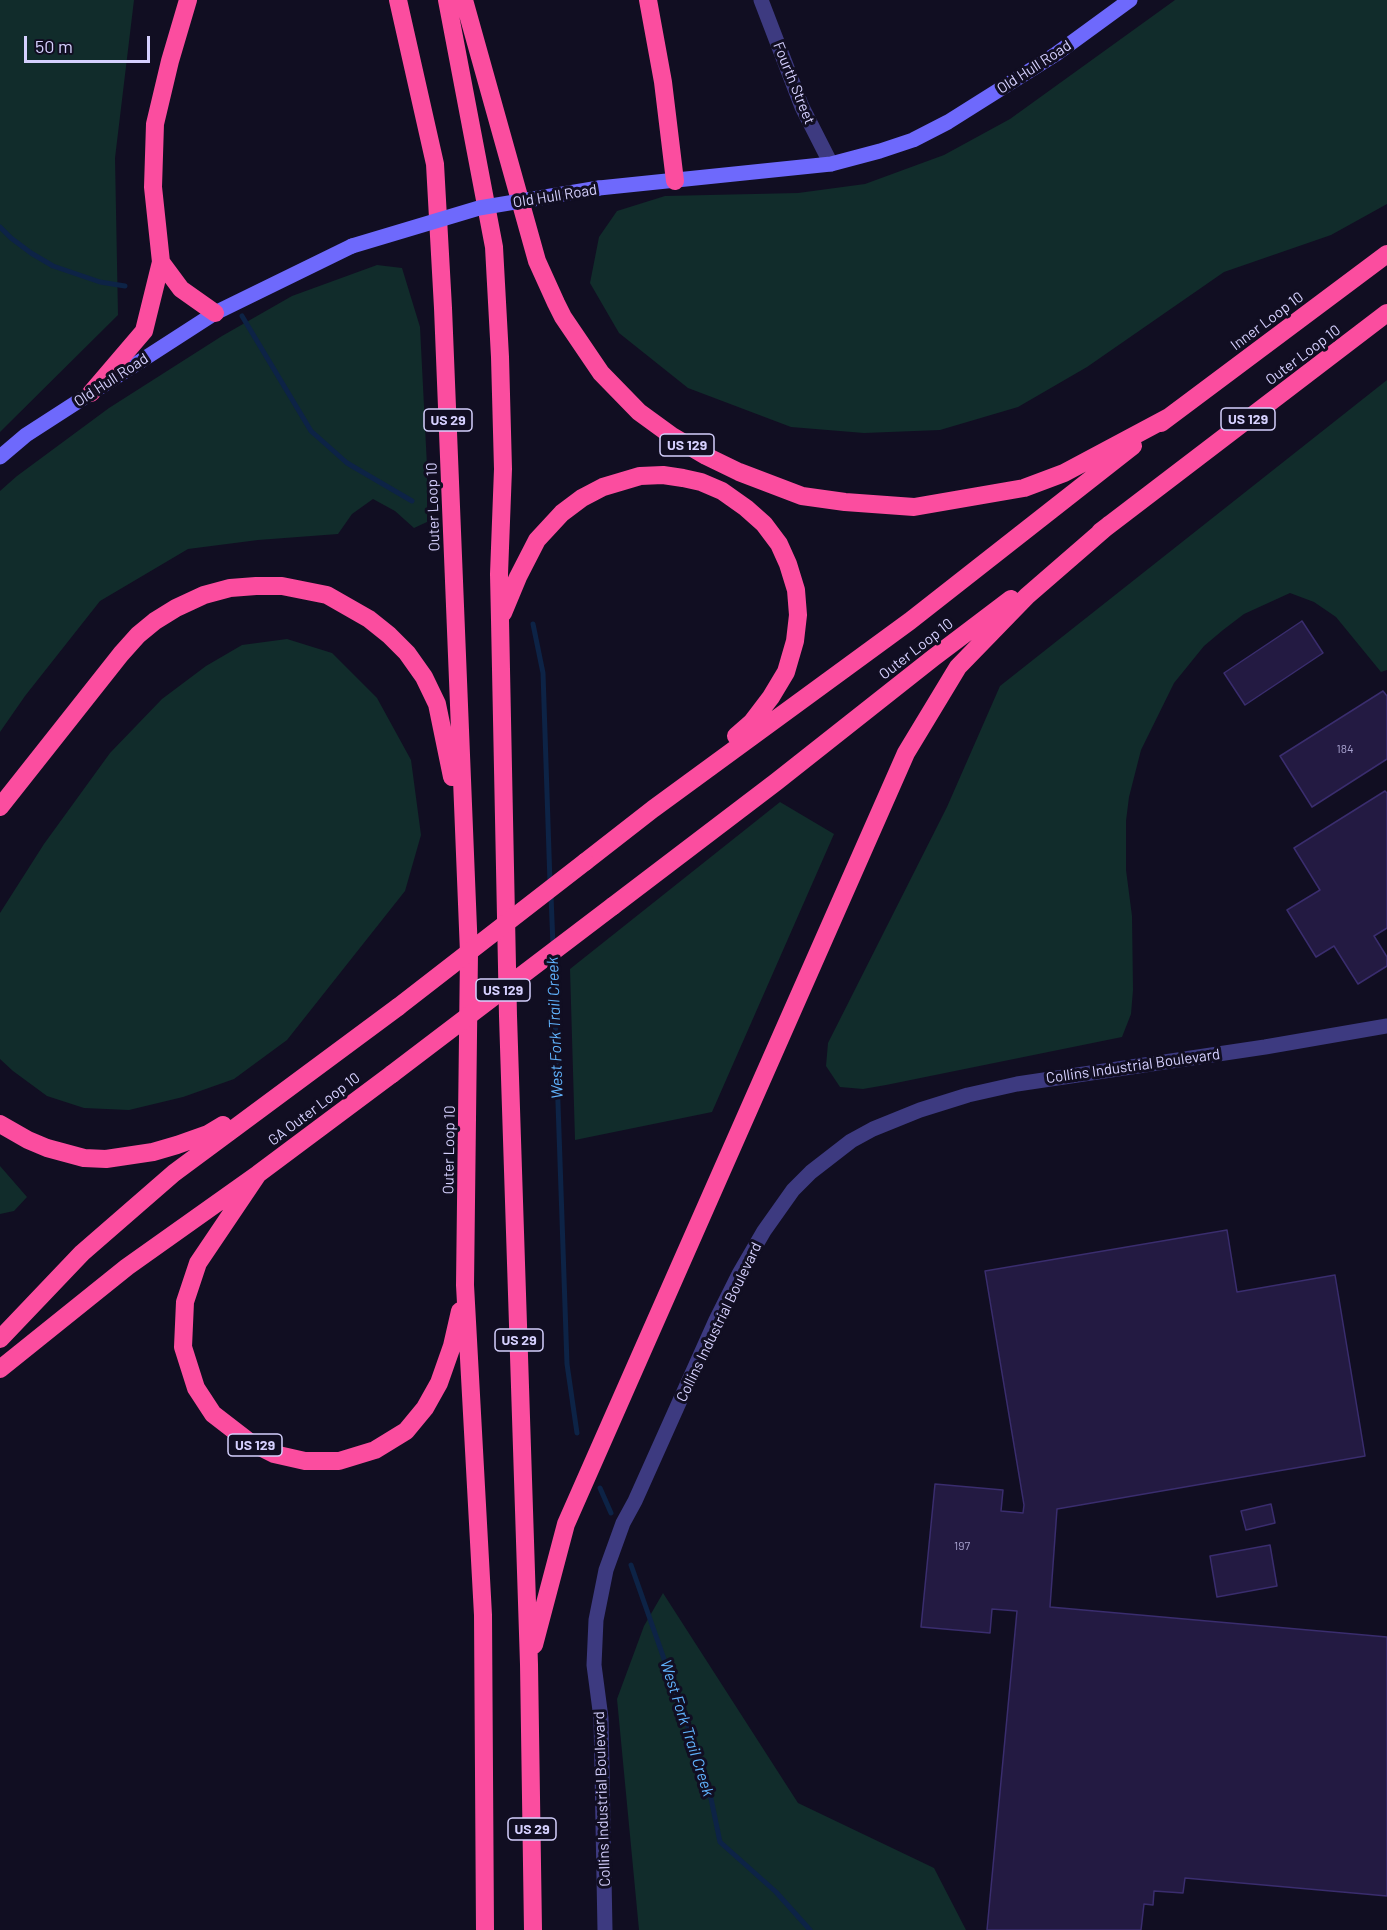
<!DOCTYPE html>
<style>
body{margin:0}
#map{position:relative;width:1387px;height:1930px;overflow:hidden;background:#110e22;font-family:Barlow,sans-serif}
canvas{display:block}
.scale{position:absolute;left:24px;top:36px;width:126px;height:27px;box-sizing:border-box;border:3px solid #d5d0fe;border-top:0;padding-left:8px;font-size:18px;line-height:21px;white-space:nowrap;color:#d5d0fe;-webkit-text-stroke:4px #110e22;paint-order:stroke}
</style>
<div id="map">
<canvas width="1387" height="1930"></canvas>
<div class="scale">50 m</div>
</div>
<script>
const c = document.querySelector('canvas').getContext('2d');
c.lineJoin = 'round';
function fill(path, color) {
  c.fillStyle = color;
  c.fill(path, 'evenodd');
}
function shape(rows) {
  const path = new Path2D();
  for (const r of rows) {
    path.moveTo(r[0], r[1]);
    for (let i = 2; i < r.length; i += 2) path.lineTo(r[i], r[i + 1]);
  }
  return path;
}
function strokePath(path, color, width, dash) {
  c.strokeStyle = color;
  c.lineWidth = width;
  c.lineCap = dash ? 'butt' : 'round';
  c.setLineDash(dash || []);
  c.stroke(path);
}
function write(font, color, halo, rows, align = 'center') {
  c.font = font + ' Barlow,sans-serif';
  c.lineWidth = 6;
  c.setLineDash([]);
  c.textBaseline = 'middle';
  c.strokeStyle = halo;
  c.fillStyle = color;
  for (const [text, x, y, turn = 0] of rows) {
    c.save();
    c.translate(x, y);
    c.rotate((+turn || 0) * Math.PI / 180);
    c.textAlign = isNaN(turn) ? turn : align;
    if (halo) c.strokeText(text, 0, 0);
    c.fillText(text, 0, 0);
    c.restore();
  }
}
const green = shape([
 [0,0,134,0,115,158,118,315,0,432],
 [1175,0,1387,0,1387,204,1331,235,1224,272,1087,367,1018,407,940,430,864,433,791,427,688,388,619,333,590,283,599,237,617,211,665,196,798,193,865,184,944,155,1010,119],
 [377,265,402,268,420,327,427,466,427,522,414,528,395,511,373,499,352,514,338,534,258,540,188,549,100,601,25,696,0,732,0,491,17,476,109,408,222,336,292,296],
 [1387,380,1387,670,1381,672,1336,617,1314,602,1290,593,1244,614,1223,630,1204,646,1174,683,1141,750,1129,797,1126,821,1126,870,1132,916,1133,990,1131,1014,1122,1037,886,1085,863,1089,840,1087,826,1066,828,1043,947,807,1000,686],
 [287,639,332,653,377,698,411,760,421,835,405,891,287,1040,234,1079,183,1097,129,1110,84,1108,47,1096,13,1071,0,1059,0,913,44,844,110,753,162,699,206,666,242,645],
 [780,802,834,834,712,1112,575,1140,570,969],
 [0,1166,27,1197,14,1211,0,1214],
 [663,1593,798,1803,934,1868,966,1930,639,1930,617,1699,644,1626]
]);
const stream = shape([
 [0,227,11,238,31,253,53,266,100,282,125,286],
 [242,316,311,431,347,463,412,501],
 [533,624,543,673,550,883],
 [551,895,553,946],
 [553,958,567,1364,577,1433],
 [600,1488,611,1513],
 [631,1565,708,1784,720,1842,776,1892,810,1930]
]);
const building = shape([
 [1302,621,1323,653,1245,705,1224,673,1302,621],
 [1383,691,1387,696,1387,759,1312,807,1280,756,1383,691],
 [1385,791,1387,793,1387,928,1374,936,1387,957,1387,966,1358,984,1334,946,1316,957,1287,910,1320,890,1294,848,1385,791],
 [1227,1230,1237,1292,1335,1275,1365,1456,1057,1509,1050,1607,1387,1637,1387,1896,1185,1878,1183,1893,1154,1891,1153,1905,1144,1904,1141,1930,987,1930,1017,1611,992,1609,990,1633,921,1627,935,1484,1003,1490,1001,1511,1023,1513,1024,1505,985,1271,1227,1230],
 [1271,1504,1275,1523,1246,1530,1241,1511,1271,1504],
 [1270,1545,1277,1586,1217,1597,1210,1556,1270,1545]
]);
const tertiary = shape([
 [761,0,802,107,831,164],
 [605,1930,601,1718,594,1665,596,1620,606,1570,623,1523,635,1501,716,1320,739,1274,764,1231,793,1190,811,1172,851,1141,873,1129,920,1110,968,1095,1017,1084,1265,1047,1387,1026]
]);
const secondary = shape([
 [599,188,831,164,880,151,913,140,948,122,1056,54,1130,0],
 [0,457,26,435,215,313,352,246]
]);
const motorway = shape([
 [398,0,435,164,443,308,469,953,465,1285,483,1615,485,1930],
 [447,0,494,247,500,357,503,469,499,574,500,620,508,1016,529,1664,533,1930],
 [464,0,537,261,556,303,563,317,601,373,639,412,672,436,706,456,739,472,802,496,845,502,914,507,1024,488,1064,473,1169,417],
 [648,0,663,82,675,181],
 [161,262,181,289,215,313],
 [91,393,144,331,161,262,153,187,155,124,170,61,188,0],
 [1161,423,1387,254],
 [1100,532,1387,313],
 [503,613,518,577,537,540,562,513,582,498,603,487,640,476,663,475,683,478,701,482,722,491,746,508,764,524,779,544,788,564,796,590,798,615,795,641,786,672,771,697,752,722,736,736],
 [0,807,121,654,138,635,155,621,176,608,204,595,230,588,256,586,282,586,327,595,369,619,389,635,407,653,424,677,437,704,452,777],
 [585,862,653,809,910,621,1133,446],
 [613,906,776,782,933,658,1011,599],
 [0,1124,28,1140,47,1148,84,1158,106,1159,153,1152,177,1145,208,1134,223,1125],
 [258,1174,198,1263,185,1302,183,1347,196,1388,213,1414,248,1441,274,1454,305,1461,339,1461,375,1450,406,1431,425,1408,439,1383,452,1346,460,1311],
 [0,1339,82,1253,174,1173,398,1007],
 [0,1369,127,1267,258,1174,392,1074],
 [534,1645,566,1524,906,753,958,667,1027,596,1110,524]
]);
const secondaryBridge = shape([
 [352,246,479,208,599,188]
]);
const motorwayBridge = shape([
 [398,1007,585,862],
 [392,1074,613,906]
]);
const numberNames = [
 ["184",1345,749],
 ["197",962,1546]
];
const shields = [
 [1248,419,54],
 [448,420,48],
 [687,445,54],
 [503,990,54],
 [519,1340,48],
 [255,1445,54],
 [532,1829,48]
];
const shieldNames = [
 ["US 129",1248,419],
 ["US 29",448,420],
 ["US 129",687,445],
 ["US 129",503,990],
 ["US 29",519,1340],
 ["US 129",255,1445],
 ["US 29",532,1829]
];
const streetNames = [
 ["Old Hull Road",1034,67,-33],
 ["Fourth Street",794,83,68],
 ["Old Hull Road",555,196,-9],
 ["Inner Loop 10",1267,321,-37],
 ["Outer Loop 10",1303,355,-37],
 ["Old Hull Road",111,380,-33],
 ["Outer Loop 10",433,507,-92],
 ["Outer Loop 10",916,649,-38],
 ["Collins Industrial Boulevard",1133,1066,-8],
 ["GA Outer Loop 10",314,1109,-37],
 ["Outer Loop 10",449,1150,-89],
 ["Collins Industrial Boulevard",719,1322,-64],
 ["Collins Industrial Boulevard",602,1799,-92]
];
const waterNames = [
 ["West Fork Trail Creek",555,1028,-92],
 ["West Fork Trail Creek",687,1728,72]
];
fill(green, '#112c2b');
strokePath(stream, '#0d2346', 5);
fill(building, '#231a42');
strokePath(building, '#3a2d6e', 1.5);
strokePath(tertiary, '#3d3a80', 15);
strokePath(secondary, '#6e69fc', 15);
strokePath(motorway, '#fb4d9f', 18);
strokePath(secondaryBridge, '#6e69fc', 15);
strokePath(motorwayBridge, '#fb4d9f', 18);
write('12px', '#a8a2cf', null, numberNames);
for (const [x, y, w] of shields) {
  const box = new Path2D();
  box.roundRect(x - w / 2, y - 11, w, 22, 4.5);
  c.fillStyle = '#110e22';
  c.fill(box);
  strokePath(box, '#d5d0fe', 1.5);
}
write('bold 14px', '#d5d0fe', null, shieldNames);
write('15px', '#d5d0fe', '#110e22', streetNames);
write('italic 16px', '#60b2fc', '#110e22', waterNames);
</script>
